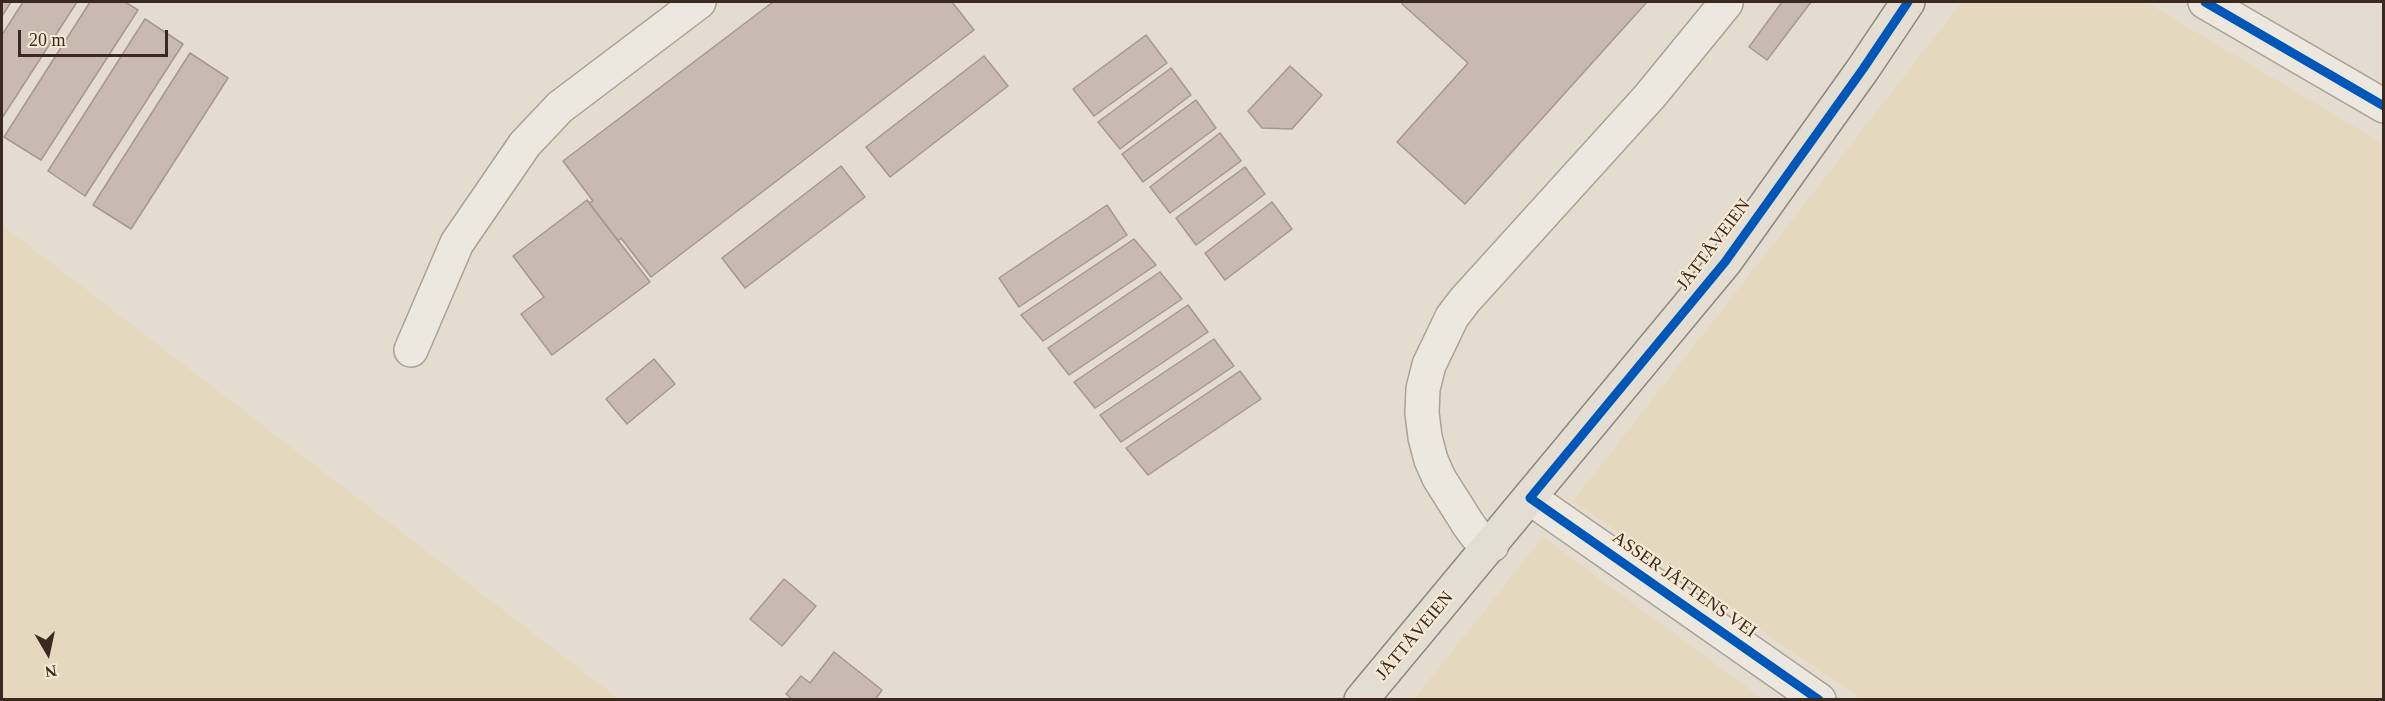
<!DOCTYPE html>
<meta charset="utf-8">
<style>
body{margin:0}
#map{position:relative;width:2385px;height:701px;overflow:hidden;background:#e4dcce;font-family:Georgia,serif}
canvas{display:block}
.frame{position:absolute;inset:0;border:3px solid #39291f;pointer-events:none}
.north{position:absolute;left:18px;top:623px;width:60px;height:60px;-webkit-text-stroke:4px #f5e9d4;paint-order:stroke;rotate:171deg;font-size:16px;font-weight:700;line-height:24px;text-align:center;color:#39291f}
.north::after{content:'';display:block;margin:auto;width:21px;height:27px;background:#39291f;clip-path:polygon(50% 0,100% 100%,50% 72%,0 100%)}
.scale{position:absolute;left:18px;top:30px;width:150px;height:27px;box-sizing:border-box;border:3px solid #39291f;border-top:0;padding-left:8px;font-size:18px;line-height:21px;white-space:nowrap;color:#39291f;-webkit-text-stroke:4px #f5e9d4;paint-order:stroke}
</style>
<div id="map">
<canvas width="2385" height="701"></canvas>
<div class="frame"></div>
<div class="north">N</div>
<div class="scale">20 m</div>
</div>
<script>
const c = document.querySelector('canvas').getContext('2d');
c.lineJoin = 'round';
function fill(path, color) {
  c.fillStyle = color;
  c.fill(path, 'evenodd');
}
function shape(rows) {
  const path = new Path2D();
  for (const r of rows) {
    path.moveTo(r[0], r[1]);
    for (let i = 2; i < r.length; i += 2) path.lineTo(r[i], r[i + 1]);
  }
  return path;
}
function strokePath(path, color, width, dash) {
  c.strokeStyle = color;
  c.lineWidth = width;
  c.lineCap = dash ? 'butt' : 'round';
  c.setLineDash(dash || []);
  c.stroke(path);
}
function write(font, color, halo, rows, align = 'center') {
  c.font = font + ' Georgia,serif';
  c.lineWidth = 4.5;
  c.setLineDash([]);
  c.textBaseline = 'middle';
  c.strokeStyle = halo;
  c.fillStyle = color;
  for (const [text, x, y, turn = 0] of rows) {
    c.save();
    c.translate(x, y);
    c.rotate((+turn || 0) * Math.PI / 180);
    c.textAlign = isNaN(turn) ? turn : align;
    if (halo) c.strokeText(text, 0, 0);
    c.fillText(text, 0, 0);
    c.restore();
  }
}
const farmland = shape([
 [1962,2,2146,2,2383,144,2383,699,1861,699,1573,501],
 [2,225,619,699,2,699],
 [1543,537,1763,699,1414,699]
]);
const building = shape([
 [2,2,11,2,2,16,2,2],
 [23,2,77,2,2,118,2,35,23,2],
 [90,2,125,2,138,10,41,160,4,137,90,2],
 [773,2,952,2,974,30,651,277,621,238,618,241,589,203,593,201,563,161,773,2],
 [1404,2,1647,2,1465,204,1397,142,1468,63,1402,4,1404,2],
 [1782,2,1811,2,1767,60,1749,47,1782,2],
 [145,19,183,44,85,196,48,171,145,19],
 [1146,35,1167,63,1094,116,1073,89,1146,35],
 [190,53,228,78,131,229,93,205,190,53],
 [984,56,1008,86,890,177,866,147,984,56],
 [1290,66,1322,95,1292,129,1262,128,1248,111,1290,66],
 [1171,68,1191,95,1120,149,1098,122,1171,68],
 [1196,100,1216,128,1143,182,1122,154,1196,100],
 [1220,133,1241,161,1170,213,1150,187,1220,133],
 [841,166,865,197,745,288,722,258,841,166],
 [1245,167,1265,194,1196,245,1176,218,1245,167],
 [587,200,650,282,552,355,521,314,544,297,513,256,587,200],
 [1272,202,1292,229,1225,280,1205,253,1272,202],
 [1107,205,1127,235,1019,307,999,278,1107,205],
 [1134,239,1156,265,1043,341,1021,315,1134,239],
 [1160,272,1182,299,1069,375,1048,348,1160,272],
 [1188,305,1208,332,1095,408,1074,382,1188,305],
 [1214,339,1234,366,1121,442,1100,415,1214,339],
 [654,359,675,384,627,424,606,399,654,359],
 [1240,371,1261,399,1148,475,1126,448,1240,371],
 [784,579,816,606,782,646,750,619,784,579],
 [834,652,882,690,875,700,793,700,786,694,801,676,810,683,834,652]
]);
const minor = shape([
 [2205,2,2384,106],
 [411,350,457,243,525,144,560,107,699,2],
 [1530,498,1819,700],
 [1492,545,1476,535,1468,524,1439,478,1431,460,1425,437,1422,413,1423,389,1429,365,1452,317,1465,300,1650,96,1726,3]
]);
const major = shape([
 [1361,700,1725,262,1863,69,1908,2]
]);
const cycleway = shape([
 [2205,2,2384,106],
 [1819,700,1530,498,1725,262,1863,69,1908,2]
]);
const streetNames = [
 ["JÅTTÅVEIEN",1714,245,-53],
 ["ASSER JÅTTENS VEI",1684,585,35],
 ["JÅTTÅVEIEN",1415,636,-50]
];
fill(farmland, '#e4d9bf');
fill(building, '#c8baaf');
strokePath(building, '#a5988d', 1.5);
strokePath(minor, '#aaa197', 36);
strokePath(major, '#8f877e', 36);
strokePath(minor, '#ece8e0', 33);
strokePath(major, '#e4ddd1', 33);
strokePath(cycleway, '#0057b8', 9);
write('18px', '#39291f', '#f5e9d4', streetNames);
</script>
